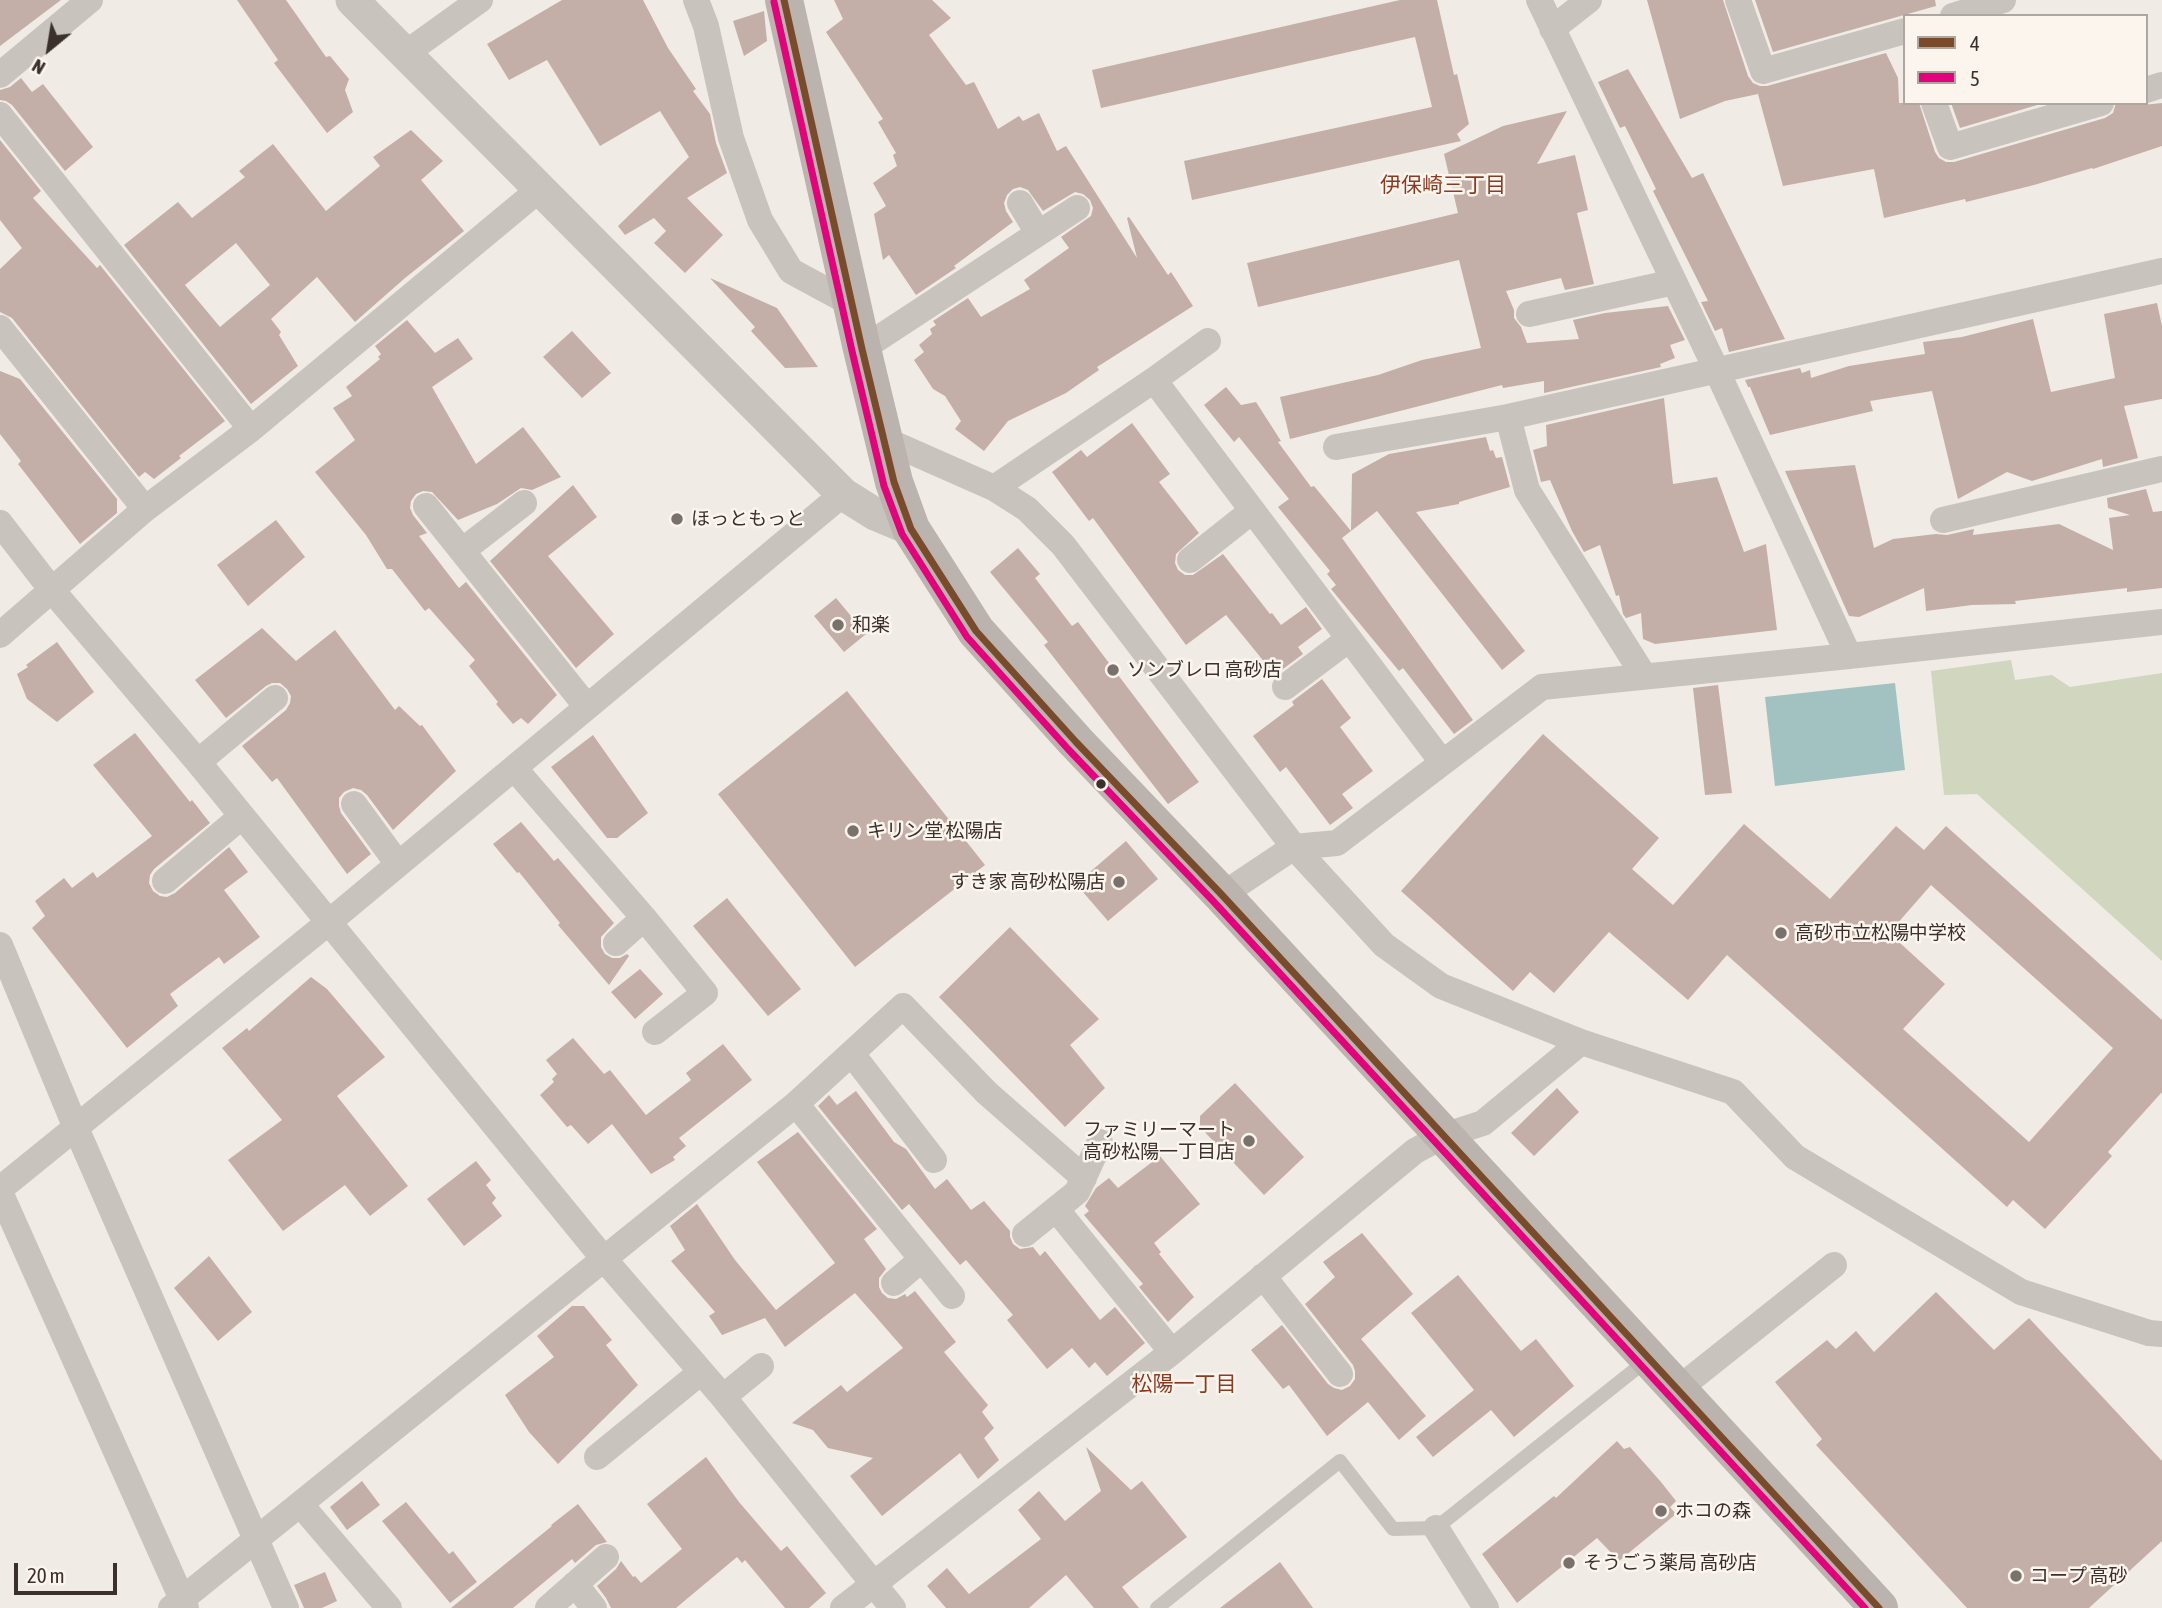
<!DOCTYPE html>
<meta charset="utf-8">
<style>
body{margin:0}
#map{position:relative;width:2162px;height:1608px;overflow:hidden;background:#f0ebe5;font-family:"Asap Condensed",sans-serif}
canvas{display:block}
.legend{position:absolute;left:1903px;top:14px;width:245px;height:91px;box-sizing:border-box;background:#fbf5ee;border:2px solid #aea6a0;margin:0;padding:9px 12px;list-style:none;font-size:21px;color:#3b302b}
.legend li{display:flex;align-items:center;gap:14px;height:35px}
.legend b{width:35px;border:2px solid #aea6a0}
.north{position:absolute;left:14px;top:14px;width:70px;height:70px;-webkit-text-stroke:5px #fbf5ee;paint-order:stroke;rotate:210deg;font-size:19px;font-weight:700;line-height:28px;text-align:center;color:#3b302b}
.north::after{content:'';display:block;margin:auto;width:24px;height:32px;background:#3b302b;clip-path:polygon(50% 0,100% 100%,50% 72%,0 100%)}
.scale{position:absolute;left:14px;top:1563px;width:103px;height:32px;box-sizing:border-box;border:4px solid #3b302b;border-top:0;padding-left:9px;font-size:21px;line-height:24px;white-space:nowrap;color:#3b302b;-webkit-text-stroke:5px #fbf5ee;paint-order:stroke}
</style>
<div id="map">
<canvas width="2162" height="1608"></canvas>
<ul class="legend">
<li><b style="height:9px;background:#7a4b2a"></b>4</li>
<li><b style="height:9px;background:#e5007d"></b>5</li>
</ul>
<div class="north">N</div>
<div class="scale">20 m</div>
</div>
<script>
const c = document.querySelector('canvas').getContext('2d');
c.lineJoin = 'round';
function fill(path, color) {
  c.fillStyle = color;
  c.fill(path, 'evenodd');
}
function shape(rows) {
  const path = new Path2D();
  for (const r of rows) {
    path.moveTo(r[0], r[1]);
    for (let i = 2; i < r.length; i += 2) path.lineTo(r[i], r[i + 1]);
  }
  return path;
}
function strokePath(path, color, width, dash) {
  c.strokeStyle = color;
  c.lineWidth = width;
  c.lineCap = dash ? 'butt' : 'round';
  c.setLineDash(dash || []);
  c.stroke(path);
}
function write(font, color, halo, rows, align = 'center') {
  c.font = font + ' "Asap Condensed","Noto Sans JP",sans-serif';
  c.lineWidth = 5;
  c.setLineDash([]);
  c.textBaseline = 'middle';
  c.strokeStyle = halo;
  c.fillStyle = color;
  for (const [text, x, y, turn = 0] of rows) {
    c.save();
    c.translate(x, y);
    c.rotate((+turn || 0) * Math.PI / 180);
    c.textAlign = isNaN(turn) ? turn : align;
    if (halo) c.strokeText(text, 0, 0);
    c.fillText(text, 0, 0);
    c.restore();
  }
}
const green = shape([
 [2011,660,2015,680,2052,675,2070,687,2162,673,2162,961,1977,794,1944,795,1931,671]
]);
const water = shape([
 [1895,683,1905,770,1775,786,1765,697]
]);
const building = shape([
 [0,0,61,0,0,46],
 [237,0,286,0,326,57,330,56,349,79,345,90,353,112,327,133,274,63,278,60],
 [562,0,643,0,668,48,696,89,693,91,710,114,716,143,727,173,687,198,723,235,685,273,654,243,666,231,654,218,625,235,618,226,689,157,660,111,600,146,547,60,509,80,487,44],
 [834,0,932,0,951,18,929,35,966,85,974,82,998,129,1019,116,1023,121,1039,113,1057,151,1066,146,1137,258,1127,218,1129,217,1168,275,1171,272,1193,306,1097,367,1099,370,1066,393,1008,421,984,451,955,429,961,421,945,396,933,389,914,360,924,352,919,345,932,334,930,329,936,325,933,321,968,298,981,317,1030,289,1024,280,1069,248,1061,237,1091,216,1093,208,1090,200,1083,194,1075,192,1043,211,1028,190,1020,187,1013,189,1007,195,1004,203,1006,211,1013,222,954,266,956,268,916,295,889,255,883,260,874,214,886,206,873,183,897,166,893,155,896,153,878,122,883,119,826,32,843,19],
 [1400,0,1437,0,1454,75,1457,74,1469,124,1457,134,1461,141,1192,200,1184,161,1432,107,1415,37,1101,108,1092,70],
 [1647,0,1723,0,1748,76,1753,83,1760,86,1767,86,1886,53,1898,78,1899,103,1919,103,1935,152,1939,158,1946,162,1954,162,2105,118,2113,113,2116,103,2138,103,2143,105,2162,103,2162,146,2093,169,2092,168,2034,185,1966,202,1965,199,1884,218,1874,169,1783,186,1758,94,1725,101,1680,119],
 [1755,0,1935,0,1936,6,1773,52],
 [764,11,767,41,744,56,733,21],
 [1628,69,1692,178,1703,173,1785,339,1729,352,1722,328,1715,331,1701,302,1708,301,1653,191,1656,189,1625,126,1620,128,1598,82],
 [21,78,32,92,43,84,93,147,65,171,12,105,6,101,0,100,0,90,10,87],
 [1951,103,2044,103,1960,128],
 [1567,111,1537,164,1575,155,1588,210,1577,213,1594,284,1565,290,1561,278,1506,291,1514,310,1514,318,1521,327,1527,343,1579,339,1573,320,1605,313,1668,306,1685,340,1670,345,1675,358,1660,364,1661,367,1544,393,1544,381,1503,388,1502,385,1290,439,1280,397,1378,375,1422,360,1481,348,1459,260,1258,307,1247,263,1458,213,1444,154,1503,126],
 [411,130,443,161,421,180,464,231,405,278,355,322,317,277,271,319,281,332,279,335,298,366,251,404,124,245,178,202,192,218,245,177,239,171,273,144,326,211,380,166,373,157],
 [236,243,270,285,220,327,185,285],
 [0,140,41,191,33,198,97,268,100,265,225,421,179,456,181,458,154,479,145,472,139,477,12,318,0,312,0,269,22,248,0,220],
 [710,278,777,308,818,367,785,368,751,331,755,327],
 [2157,303,2162,326,2162,399,2124,406,2138,458,2103,467,2102,459,2032,481,2007,472,1958,499,1932,391,1870,401,1873,411,1770,435,1750,387,1748,387,1745,380,1800,368,1802,373,1810,370,1811,378,1849,366,1925,354,1923,342,1962,337,2033,319,2051,392,2115,378,2104,314],
 [407,320,435,353,458,338,473,359,432,387,476,464,523,427,561,477,532,490,521,488,497,504,458,520,432,492,423,491,416,494,411,501,410,508,413,515,427,533,419,536,459,588,466,582,557,695,528,724,521,718,513,724,496,704,498,702,469,666,475,660,429,608,425,611,392,569,387,569,366,535,315,472,355,440,333,408,352,396,346,387,380,359,378,357,381,354,375,346],
 [572,331,611,373,582,398,543,357],
 [0,371,20,379,117,499,117,513,80,544,18,464,21,461,0,434],
 [1226,387,1241,405,1256,402,1281,441,1278,442,1311,487,1314,486,1351,531,1342,538,1473,720,1454,734,1403,668,1399,671,1331,589,1336,585,1327,574,1330,571,1278,507,1289,499,1239,437,1234,442,1204,405],
 [1664,398,1673,484,1717,477,1744,552,1766,544,1777,630,1655,644,1643,639,1641,613,1626,618,1623,614,1619,595,1616,596,1600,545,1584,552,1572,531,1550,480,1541,482,1533,450,1547,446,1546,425],
 [1132,423,1170,474,1159,482,1199,533,1176,554,1175,563,1178,570,1185,575,1193,575,1223,554,1270,614,1272,613,1281,625,1306,607,1322,629,1298,647,1303,654,1275,675,1226,615,1186,645,1093,518,1089,521,1052,472,1081,450,1087,457],
 [1486,437,1490,451,1493,450,1496,458,1502,457,1510,487,1459,502,1459,504,1416,512,1525,651,1502,670,1377,511,1351,531,1352,474,1389,454],
 [1855,465,1874,548,1893,539,1936,534,1947,535,1974,529,1973,535,2059,524,2113,550,2109,518,2130,515,2108,508,2107,498,2146,489,2153,512,2162,511,2162,588,2127,592,2127,588,2015,601,2016,604,1972,605,1926,611,1924,588,1859,617,1849,616,1785,471],
 [573,485,597,517,548,556,614,634,576,668,490,561],
 [276,520,305,557,248,606,217,565],
 [1018,548,1040,574,1035,578,1072,626,1078,622,1199,782,1168,804,1044,645,1048,642,990,572],
 [836,598,866,634,844,652,814,616],
 [262,628,296,661,335,630,395,710,399,706,420,726,422,725,456,771,393,830,367,795,361,790,353,788,344,792,339,798,339,806,341,813,371,854,347,874,277,778,272,782,242,746,286,710,290,703,291,696,287,689,280,683,272,683,266,686,226,718,195,680],
 [57,642,94,692,57,722,27,699,17,674,28,667,26,665],
 [1322,679,1351,718,1340,727,1373,771,1342,794,1353,808,1330,825,1286,767,1280,772,1253,736,1294,705,1292,702,1294,700],
 [1718,685,1732,793,1705,795,1693,688],
 [847,691,985,865,855,967,718,794],
 [135,733,190,802,192,800,210,823,154,869,150,875,149,883,153,891,160,896,167,897,175,893,229,847,248,872,224,890,260,937,224,964,219,957,170,994,178,1006,127,1048,32,928,45,916,35,901,64,878,72,888,93,872,97,878,152,836,93,765],
 [1543,734,1659,838,1632,869,1673,905,1744,824,1830,899,1896,826,1924,850,1946,826,2162,1020,2162,1092,2108,1152,2112,1156,2045,1229,2013,1200,2007,1207,1727,955,1688,1000,1609,932,1554,993,1530,972,1513,991,1401,891],
 [1931,885,2113,1048,2029,1142,1903,1029,1945,984,1889,933],
 [593,735,648,813,617,838,607,838,551,767],
 [521,822,554,861,558,858,614,923,601,937,601,947,605,954,612,958,620,958,627,954,629,956,609,985,558,925,560,923,519,872,517,873,493,844],
 [1126,841,1158,879,1108,921,1076,884],
 [727,898,801,989,768,1016,693,926],
 [1010,927,1099,1019,1070,1045,1105,1088,1065,1127,939,997],
 [640,969,663,994,635,1019,611,992],
 [311,977,327,989,385,1057,337,1096,408,1186,370,1216,345,1185,283,1231,228,1160,282,1120,222,1048,247,1028,249,1031],
 [573,1038,604,1074,610,1070,646,1115,691,1080,686,1073,723,1044,752,1080,679,1138,686,1146,673,1157,675,1160,651,1174,612,1124,588,1144,571,1125,567,1127,540,1095,554,1082,552,1079,557,1074,546,1060],
 [1235,1083,1304,1157,1264,1195,1200,1127,1200,1116],
 [1557,1088,1579,1112,1534,1156,1511,1133],
 [856,1091,894,1142,906,1149,935,1189,947,1179,971,1210,984,1201,1010,1231,1010,1237,1013,1244,1020,1249,1033,1247,1040,1256,1045,1251,1100,1320,1115,1307,1145,1343,1107,1376,1095,1362,1089,1368,1072,1348,1047,1369,1007,1320,1013,1315,966,1260,960,1265,909,1204,902,1210,818,1106,829,1095,837,1105],
 [798,1132,877,1229,864,1239,886,1269,879,1278,879,1287,882,1293,888,1298,896,1299,905,1294,907,1297,915,1291,956,1342,944,1352,988,1405,982,1412,994,1428,984,1438,999,1460,978,1479,960,1453,882,1516,850,1476,873,1458,828,1448,813,1430,792,1423,841,1385,847,1392,903,1348,855,1293,785,1347,765,1318,722,1335,709,1316,715,1312,671,1261,685,1250,670,1226,697,1204,735,1260,776,1310,835,1263,757,1162],
 [1160,1156,1200,1204,1154,1243,1161,1252,1159,1254,1194,1297,1168,1322,1139,1287,1143,1284,1084,1215,1089,1211,1085,1206,1096,1188,1109,1178,1118,1188],
 [476,1161,491,1180,486,1185,496,1198,492,1203,502,1216,464,1246,427,1199],
 [1362,1233,1413,1294,1361,1339,1426,1416,1399,1440,1368,1402,1327,1436,1289,1385,1283,1389,1251,1350,1282,1325,1328,1384,1334,1388,1342,1390,1350,1386,1355,1379,1355,1371,1353,1365,1305,1304,1335,1277,1323,1262],
 [209,1256,252,1312,218,1341,174,1288],
 [1458,1275,1521,1351,1536,1339,1574,1386,1514,1437,1491,1410,1433,1457,1416,1437,1474,1390,1411,1313],
 [1936,1292,1994,1350,2029,1318,2162,1461,2162,1541,2089,1608,1967,1608,1816,1445,1822,1439,1775,1382,1827,1340,1836,1349,1856,1331,1874,1352],
 [572,1306,584,1306,612,1340,606,1345,638,1385,558,1464,529,1432,505,1395,554,1357,537,1336],
 [1617,1441,1624,1449,1630,1447,1661,1482,1676,1501,1670,1507,1676,1514,1619,1561,1597,1538,1517,1603,1482,1554,1554,1496,1556,1498],
 [1086,1447,1131,1490,1142,1481,1187,1537,1122,1587,1139,1608,1094,1608,1066,1575,1029,1608,946,1608,927,1586,947,1568,969,1594,1041,1539,1018,1510,1039,1491,1065,1521,1101,1491],
 [706,1457,739,1502,781,1551,787,1546,826,1593,809,1608,785,1608,745,1560,742,1563,737,1557,676,1608,611,1608,606,1598,597,1586,616,1569,621,1561,633,1577,635,1576,641,1583,682,1549,647,1504],
 [362,1481,380,1505,347,1530,330,1507],
 [406,1502,449,1554,453,1551,477,1582,450,1603,382,1521],
 [578,1504,607,1542,596,1545,575,1563,572,1559,513,1608,451,1608,552,1526,551,1525],
 [1280,1562,1313,1608,1220,1608],
 [325,1572,337,1601,322,1608,304,1608,294,1585]
]);
const service = shape([
 [1157,1608,1340,1461,1393,1529,1436,1528,1647,1360]
]);
const minor = shape([
 [696,0,706,26,731,138,760,220,791,271,852,304],
 [1539,0,1717,371,1849,656],
 [1738,0,1763,71,1905,31],
 [1953,16,2003,0],
 [1552,29,1589,0],
 [406,53,480,0],
 [0,75,90,0],
 [2146,90,2162,85],
 [1934,103,1950,147,2101,103],
 [0,115,251,429],
 [1020,203,1038,233],
 [1529,314,1674,282],
 [0,328,145,509],
 [862,349,1077,208],
 [1154,380,1442,762],
 [1508,417,1527,490,1644,676],
 [883,439,994,488,1027,509,1063,545,1294,847,1384,945,1441,986,1581,1042],
 [1336,447,1508,417,2162,271],
 [994,488,1154,380,1208,341],
 [426,506,587,707],
 [1943,520,2162,469],
 [0,523,51,589,198,762,604,1259,723,1397,893,1608],
 [462,551,524,503],
 [1190,560,1252,511],
 [0,635,145,509,251,429,541,188],
 [1285,687,1349,639],
 [198,762,275,698],
 [514,768,644,918,705,993,655,1032],
 [354,804,398,864],
 [165,881,242,816],
 [1222,895,1294,847,1337,843,1542,687,1849,656,2162,622],
 [616,943,644,918],
 [0,945,76,1128,286,1608],
 [852,1054,934,1160],
 [796,1104,952,1296],
 [0,1189,329,922,843,494],
 [0,1192,186,1608],
 [1056,1209,1172,1352],
 [1025,1234,1077,1192,1100,1142],
 [1263,1276,1340,1374],
 [894,1283,922,1259],
 [1677,1390,1834,1265],
 [723,1397,761,1366],
 [597,1457,701,1372],
 [301,1505,389,1608],
 [1436,1528,1486,1608],
 [575,1584,594,1608],
 [171,1608,796,1104,903,1006,987,1093,1084,1178],
 [548,1608,606,1557],
 [843,1608,1172,1352,1415,1151,1443,1136,1483,1123,1581,1042,1733,1092,1795,1157,2021,1292,2149,1333,2162,1334]
]);
const tertiary = shape([
 [352,0,843,494,875,514,911,529]
]);
const secondary = shape([
 [784,0,862,349,894,482,911,529,976,631,1076,742,1222,895,1879,1608]
]);
const bus1 = shape([
 [784,0,862,349,894,482,911,529,976,631,1076,742,1222,895,1879,1608]
]);
const bus2 = shape([
 [774,2,852,351,884,486,902,534,967,637,1068,749,1214,902,1865,1608]
]);
const markers = [
 [677,519,7,"#7a716c"],
 [838,625,7,"#7a716c"],
 [1113,670,7,"#7a716c"],
 [1101,784,6,"#3b302b"],
 [853,831,7,"#7a716c"],
 [1119,882,7,"#7a716c"],
 [1781,933,7,"#7a716c"],
 [1249,1141,7,"#7a716c"],
 [1661,1511,7,"#7a716c"],
 [1569,1563,7,"#7a716c"],
 [2016,1576,7,"#7a716c"]
];
const poiNames = [
 ["ほっともっと",691,519],
 ["和楽",852,625],
 ["ソンブレロ 高砂店",1127,670],
 ["キリン堂 松陽店",867,831],
 ["すき家 高砂松陽店",1105,882,"right"],
 ["高砂市立松陽中学校",1795,933],
 ["ファミリーマート",1235,1130,"right"],
 ["高砂松陽一丁目店",1235,1152,"right"],
 ["ホコの森",1675,1511],
 ["そうごう薬局 高砂店",1583,1563],
 ["コープ 高砂",2030,1576]
];
const neighbourhoodNames = [
 ["伊保崎三丁目",1443,185],
 ["松陽一丁目",1184,1384]
];
fill(green, '#d1d6bf');
fill(water, '#a1c2c1');
fill(building, '#c3afa7');
strokePath(service, '#c9c3be', 14);
strokePath(minor, '#c9c3be', 26);
strokePath(tertiary, '#c9c3be', 33);
strokePath(secondary, '#bab3ae', 38);
strokePath(bus1, '#7a4b2a', 7);
strokePath(bus2, '#e5007d', 7);
for (const [x, y, r, color] of markers) {
  const dot = new Path2D();
  dot.arc(x, y, r, 0, 2 * Math.PI);
  c.fillStyle = color;
  c.fill(dot);
  strokePath(dot, '#fbf5ee', 2.5);
}
write('19px', '#3b302b', '#fbf5ee', poiNames, 'left');
write('21px', '#8c3b22', '#fbf5ee', neighbourhoodNames);
</script>
